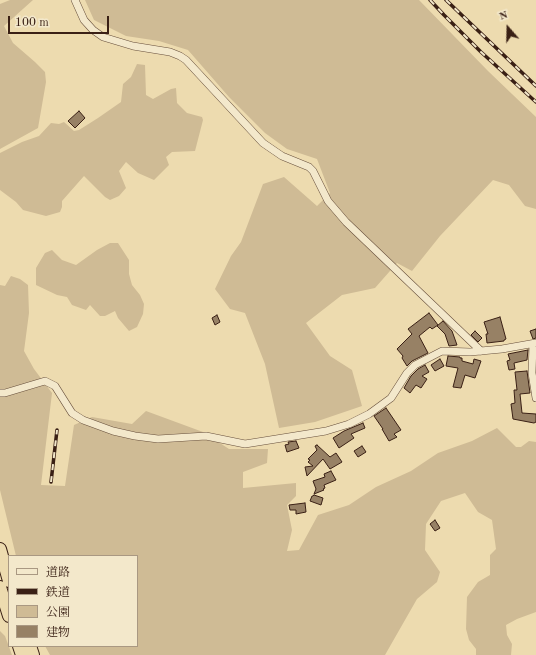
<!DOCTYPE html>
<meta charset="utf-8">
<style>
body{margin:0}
#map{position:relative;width:536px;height:655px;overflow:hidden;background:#eddbaf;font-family:"Old Standard TT","Noto Serif JP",serif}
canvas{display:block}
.legend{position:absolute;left:8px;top:555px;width:130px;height:92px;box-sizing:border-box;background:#f3e8cb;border:1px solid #a99882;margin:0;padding:5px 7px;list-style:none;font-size:12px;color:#3a2015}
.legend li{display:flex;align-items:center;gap:8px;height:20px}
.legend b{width:20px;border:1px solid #a99882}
.north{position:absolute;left:488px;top:8px;width:40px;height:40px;-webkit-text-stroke:3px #f3e8cb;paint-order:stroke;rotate:340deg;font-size:11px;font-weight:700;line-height:16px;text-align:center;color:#3a2015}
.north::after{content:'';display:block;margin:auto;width:14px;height:18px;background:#3a2015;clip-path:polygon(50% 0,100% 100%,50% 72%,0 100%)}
.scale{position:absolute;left:8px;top:16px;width:101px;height:18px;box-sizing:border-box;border:2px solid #3a2015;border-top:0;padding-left:5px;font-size:12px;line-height:14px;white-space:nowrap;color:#3a2015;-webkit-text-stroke:3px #f3e8cb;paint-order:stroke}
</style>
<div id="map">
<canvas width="536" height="655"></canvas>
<ul class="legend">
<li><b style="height:5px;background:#f3e8cb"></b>道路</li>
<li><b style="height:5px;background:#3a2015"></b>鉄道</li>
<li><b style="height:11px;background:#cfbb95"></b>公園</li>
<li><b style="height:11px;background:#978165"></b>建物</li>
</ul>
<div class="north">N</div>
<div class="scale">100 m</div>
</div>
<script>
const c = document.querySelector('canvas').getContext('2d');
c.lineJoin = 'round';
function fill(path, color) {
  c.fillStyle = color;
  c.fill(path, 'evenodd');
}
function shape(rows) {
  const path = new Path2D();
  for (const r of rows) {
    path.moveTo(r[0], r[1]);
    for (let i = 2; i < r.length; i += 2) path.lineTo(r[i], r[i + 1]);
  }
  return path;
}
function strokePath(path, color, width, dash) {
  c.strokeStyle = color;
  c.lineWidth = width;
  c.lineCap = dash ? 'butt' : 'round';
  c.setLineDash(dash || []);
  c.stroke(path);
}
const green = shape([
 [10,0,33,0,4,26,13,43,35,62,45,72,46,82,38,128,0,149,0,4],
 [85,0,419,0,488,71,536,117,536,209,525,206,509,185,493,180,440,236,412,271,397,263,375,288,342,295,306,323,330,356,352,370,362,406,315,422,279,428,265,364,245,313,230,309,215,289,231,256,241,242,263,184,284,177,317,206,330,193,317,159,287,149,265,133,229,97,188,50,159,41,126,36,94,20],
 [137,64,145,65,146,95,153,99,171,89,176,88,177,103,187,113,202,117,203,120,195,151,172,152,166,157,169,165,154,180,138,173,126,162,119,171,126,188,119,196,110,200,105,197,84,176,62,201,62,207,60,212,46,216,23,210,16,202,0,190,0,153,22,142,39,136,51,123,59,124,64,122,74,131,79,130,98,118,121,102,123,84,131,77],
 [110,243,118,243,129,260,129,274,132,285,140,295,144,304,143,314,137,327,129,331,118,318,115,311,105,316,100,316,90,305,86,310,72,305,67,297,57,295,36,285,36,268,45,253,52,250,62,260,76,265,97,250],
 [11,276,20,279,28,285,29,313,24,351,34,369,52,393,41,485,65,486,74,425,92,417,132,424,146,411,203,432,229,449,268,449,267,463,243,472,243,488,296,483,296,496,287,505,292,530,287,551,299,550,318,515,349,505,376,487,411,471,438,453,472,441,497,428,516,447,521,447,529,441,536,442,536,612,517,619,506,625,507,635,512,644,511,655,476,655,476,649,469,640,466,629,467,597,478,582,490,575,490,555,496,549,492,520,478,512,465,493,441,501,426,524,425,550,440,572,437,582,417,599,385,655,50,655,45,646,137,646,137,556,16,556,0,490,0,285,5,286],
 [0,631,5,636,12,655,0,655]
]);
const building = shape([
 [79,111,85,118,75,128,68,121,79,111],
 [429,313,438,325,432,329,430,327,419,336,428,353,412,361,407,366,402,358,403,356,397,349,412,334,408,329,429,313],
 [217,315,220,322,215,325,212,318,217,315],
 [500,317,506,339,504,340,504,341,487,343,486,334,488,334,484,322,500,317],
 [443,321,452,331,457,345,449,346,445,334,437,326,443,321],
 [536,329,536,338,533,339,530,331,536,329],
 [475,331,482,338,478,342,471,335,475,331],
 [528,350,527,360,514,363,515,369,509,370,507,361,510,360,508,354,528,350],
 [448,356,460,357,460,358,462,358,462,361,473,364,474,359,481,361,475,378,465,375,461,388,453,387,458,368,446,366,448,356],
 [440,359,444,366,435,371,431,365,440,359],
 [425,365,429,372,422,376,427,379,421,388,416,385,410,393,404,388,411,376,418,369,425,365],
 [527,371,530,393,520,394,522,413,536,414,536,422,534,423,513,419,511,404,515,403,514,390,517,390,515,372,527,371],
 [386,408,401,430,394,434,397,437,389,441,382,429,383,429,374,416,386,408],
 [363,423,365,428,351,434,354,438,339,448,333,438,344,431,363,423],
 [296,441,299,448,287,452,285,445,289,444,288,442,296,441],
 [317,445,330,457,336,453,342,462,330,469,323,459,307,476,305,467,313,466,308,462,310,460,308,459,317,450,315,446,317,445],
 [362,446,366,452,358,457,354,451,362,446],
 [331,471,336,480,324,485,325,488,323,489,324,490,314,494,316,489,313,481,325,477,324,474,331,471],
 [314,495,323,498,321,505,310,501,312,496,313,496,314,495],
 [305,503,306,512,296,514,296,510,290,510,289,505,305,503],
 [435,520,440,528,435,531,430,524,435,520]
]);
const minor = shape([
 [75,0,84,20,93,30,103,37,133,46,170,52,180,56,186,60,263,143,282,156,309,167,313,171,328,201,346,222,481,351],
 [533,344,532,373,536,398],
 [0,393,5,393,45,381,55,386,72,413,83,420,113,431,135,436,158,439,206,436,245,444,326,431,349,424,369,414,391,398,407,373,415,365,442,351,470,352,502,349,536,343]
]);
const motorway = shape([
 [0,549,9,581],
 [0,587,9,616],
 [19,646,22,655],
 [30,646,33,655]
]);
const rail = shape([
 [430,0,444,15,481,52,536,102],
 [446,0,536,86],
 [51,482,57,430]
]);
fill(green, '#cfbb95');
fill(building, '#978165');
strokePath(building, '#3a2015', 1);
strokePath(minor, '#674f3c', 8);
strokePath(motorway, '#3a2015', 14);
strokePath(minor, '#f3e8cb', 7);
strokePath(motorway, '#eddbaf', 12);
strokePath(rail, '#3a2015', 3.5);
strokePath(rail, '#f3e8cb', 2, [6]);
</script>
